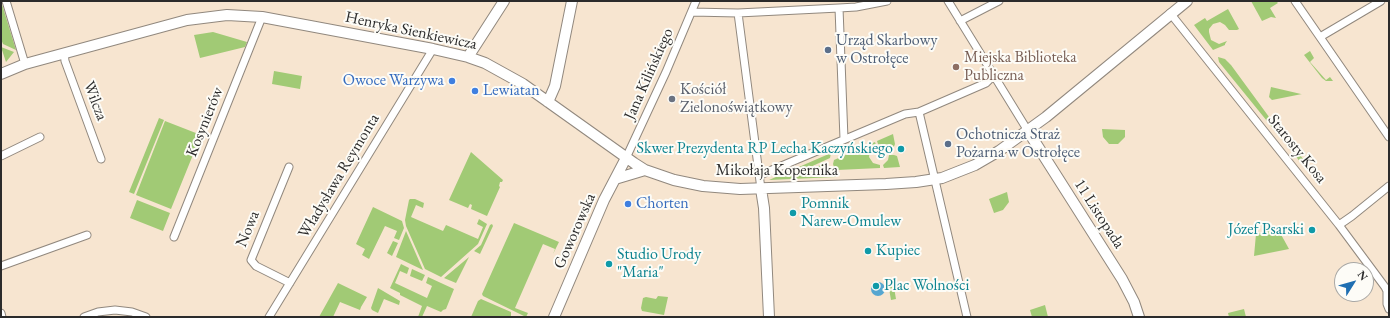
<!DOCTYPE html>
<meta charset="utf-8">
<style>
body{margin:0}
#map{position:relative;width:1390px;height:318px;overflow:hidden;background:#f7e5d0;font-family:"EB Garamond",serif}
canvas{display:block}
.frame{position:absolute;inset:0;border:2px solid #2b2b2b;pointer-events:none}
.north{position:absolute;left:1334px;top:262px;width:40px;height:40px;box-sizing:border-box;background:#fdfcf7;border:1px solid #a9a8a5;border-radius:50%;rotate:53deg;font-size:11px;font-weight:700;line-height:16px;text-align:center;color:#2b2b2b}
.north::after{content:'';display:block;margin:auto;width:14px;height:18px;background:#1f6fb2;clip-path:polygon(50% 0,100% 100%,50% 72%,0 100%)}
</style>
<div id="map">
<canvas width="1390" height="318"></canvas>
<div class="frame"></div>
<div class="north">N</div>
</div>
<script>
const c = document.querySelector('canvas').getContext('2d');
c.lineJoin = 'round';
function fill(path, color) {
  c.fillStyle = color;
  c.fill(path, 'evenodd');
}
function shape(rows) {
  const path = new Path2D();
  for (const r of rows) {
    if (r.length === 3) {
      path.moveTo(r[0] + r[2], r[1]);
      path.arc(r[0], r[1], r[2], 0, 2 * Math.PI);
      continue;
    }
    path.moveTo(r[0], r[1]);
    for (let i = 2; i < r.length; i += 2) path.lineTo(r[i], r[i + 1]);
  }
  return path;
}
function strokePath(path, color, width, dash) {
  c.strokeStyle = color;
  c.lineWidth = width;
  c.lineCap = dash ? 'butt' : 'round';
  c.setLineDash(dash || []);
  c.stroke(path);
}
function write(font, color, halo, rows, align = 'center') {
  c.font = font + ' "EB Garamond",serif';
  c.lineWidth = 4;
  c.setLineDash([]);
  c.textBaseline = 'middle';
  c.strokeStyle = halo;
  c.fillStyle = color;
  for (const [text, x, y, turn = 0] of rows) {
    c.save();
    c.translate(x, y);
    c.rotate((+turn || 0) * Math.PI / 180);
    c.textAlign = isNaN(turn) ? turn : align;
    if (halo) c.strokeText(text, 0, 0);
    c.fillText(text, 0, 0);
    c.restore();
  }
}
const green = shape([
 [1,1,16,50,3,44,1,39],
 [1251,1,1276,1,1278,3,1270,8,1276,18,1271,17,1262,21],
 [1228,9,1239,29,1237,30,1229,30,1225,25,1220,22,1213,24,1209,29,1209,32,1211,40,1219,44,1227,41,1225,44,1225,45,1213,50,1194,25,1205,18,1207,21],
 [213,32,247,42,245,47,200,58,194,35],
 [1,47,14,52,6,62],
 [1310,51,1314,58,1310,62,1326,80,1330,77,1333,81,1326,81,1322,78,1304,55],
 [1218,57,1225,59,1231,65,1272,121,1308,165,1308,168,1306,169,1219,62],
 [274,71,302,76,300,89,272,84],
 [1271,87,1301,94,1302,94,1272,100,1269,97],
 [159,118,164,120,134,194,129,192],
 [165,121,201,135,171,209,136,195],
 [1102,129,1125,130,1125,137,1118,144,1109,144,1103,137],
 [893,134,895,144,893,149,888,150,883,145,878,144,877,141],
 [875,142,876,145,870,150,869,157,873,163,880,165,880,168,837,170,834,167,833,164,834,160],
 [471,152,503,180,502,182,500,182,499,186,500,187,487,216,471,209,472,205,470,204,468,208,449,200],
 [831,153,830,158,806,169,805,172,808,174,836,173,836,177,769,180],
 [889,155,894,155,897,156,900,167,884,168,883,165,888,160],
 [828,162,827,167,830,169,830,171,811,172,811,169],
 [1007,192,1009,202,1003,210,994,213,989,199],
 [410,199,415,199,424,203,423,208,416,205,411,217,443,231,446,225,478,239,483,227,477,224,479,219,487,224,478,244,441,277,425,269,406,226,405,220,409,200],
 [137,200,170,213,163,231,130,218],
 [373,207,402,221,404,228,399,240,394,238,397,231,385,226,369,259,362,255,365,249,356,244],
 [514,223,559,242,553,254,555,249,543,244,515,308,528,313,526,317,483,296,482,294],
 [492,224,493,226,480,254,474,251,481,245,490,225],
 [1278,229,1289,249,1254,256,1256,234],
 [406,231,423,270,396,257],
 [393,241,398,243,392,256,387,253],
 [469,257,456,283,444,278],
 [401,264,409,268,407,274,400,271,395,283,427,298,432,286,426,283,428,277,454,289,446,309,443,310,441,312,427,306,422,317,418,317,422,306,400,295,400,293,390,288],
 [412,269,425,275,422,281,410,276],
 [890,281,893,282,896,299,891,300,888,283],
 [338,283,367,297,361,307,360,310,340,302,333,317,319,317],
 [378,288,400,301,399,305,384,299,378,313,372,310,371,308],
 [658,296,668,297,664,315,642,311,641,308,643,298,646,297,656,299],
 [481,299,511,312,511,317,471,317,478,301],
 [1045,305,1048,317,1032,317,1030,310],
 [1244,309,1246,317,1229,317,1228,313]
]);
const water = shape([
 [878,289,7]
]);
const street = shape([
 [6,1,25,64],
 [948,1,1028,131],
 [1295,1,1389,137],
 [839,8,844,139],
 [692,12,738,13,839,8,856,7,887,1],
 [738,13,761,189],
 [1170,13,1339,225,1385,287,1387,291,1387,304,1389,309],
 [960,21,999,1],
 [1320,37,1381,1],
 [64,53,65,61,101,159],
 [919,112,967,317],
 [1,156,40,137],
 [626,158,666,72,696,1],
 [289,167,251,260,256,266,290,283],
 [760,175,905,114,919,112,986,83,994,75],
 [1339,225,1352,216,1389,186],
 [174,237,262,17],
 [1,266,87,235],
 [1,313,2,317],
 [84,317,98,312,115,310,132,312,146,317],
 [269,317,433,49]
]);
const secondary = shape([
 [468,57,504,1],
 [1,74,25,64,187,20,227,15,262,17,433,49,468,57,485,63,523,84,634,163,645,170,674,180,703,186,740,189,886,184,916,182,942,178,975,165,999,151,1046,117,1187,1],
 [548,102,555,86,572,1],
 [1028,131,1122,279,1134,302,1139,317],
 [615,179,645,170],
 [761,189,764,208,769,317],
 [554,317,604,200,626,158]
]);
const markers = [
 [828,50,4,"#5c6f8a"],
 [956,67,4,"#8d6e63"],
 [452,81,4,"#3f7fe0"],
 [475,91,4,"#3f7fe0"],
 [672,99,4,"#6b7280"],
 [948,144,4,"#5c6f8a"],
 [901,149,4,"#0f9aa8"],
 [628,204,4,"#3f7fe0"],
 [793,213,4,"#0f9aa8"],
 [1312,230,4,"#0f9aa8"],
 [868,251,4,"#0f9aa8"],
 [609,264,4,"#0f9aa8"],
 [876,286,4,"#0f9aa8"]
];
const streetNames = [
 ["Henryka Sienkiewicza",411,31,12],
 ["Jana Kilińskiego",649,74,-66],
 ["Wilcza",95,101,69],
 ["Kosynierów",205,122,-68],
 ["Starosty Kosa",1297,149,51],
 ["Mikołaja Kopernika",777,171],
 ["Władysława Reymonta",339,176,-59],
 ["11 Listopada",1099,214,57],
 ["Nowa",248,229,-68],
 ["Goworowska",575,231,-66]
];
const serviceNames = [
 ["Urząd Skarbowy",836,41],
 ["w Ostrołęce",836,59],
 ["Ochotnicza Straż",956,135],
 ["Pożarna w Ostrołęce",956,153]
];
const educationNames = [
 ["Miejska Biblioteka",964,58],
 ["Publiczna",964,76]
];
const shopNames = [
 ["Owoce Warzywa",444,81,"right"],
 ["Lewiatan",483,91],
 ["Chorten",636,204]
];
const worshipNames = [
 ["Kościół",680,90],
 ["Zielonoświątkowy",680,108]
];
const cultureNames = [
 ["Skwer Prezydenta RP Lecha Kaczyńskiego",893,149,"right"],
 ["Pomnik",801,204],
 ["Narew-Omulew",801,222],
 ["Józef Psarski",1304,230,"right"],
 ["Kupiec",876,251],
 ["Studio Urody",617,255],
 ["\"Maria\"",617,273],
 ["Plac Wolności",884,286]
];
fill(green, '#a1ca75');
fill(water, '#56a6d0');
strokePath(street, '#91887e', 9);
strokePath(secondary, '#91887e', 12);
strokePath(street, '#fff', 7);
strokePath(secondary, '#fff', 10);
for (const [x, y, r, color] of markers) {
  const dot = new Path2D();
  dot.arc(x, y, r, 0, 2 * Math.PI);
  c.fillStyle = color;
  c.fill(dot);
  strokePath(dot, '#fdfcf7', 1.5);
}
write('16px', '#2b2b2b', '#fdfcf7', streetNames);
write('16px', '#4e5e75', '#fdfcf7', serviceNames, 'left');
write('16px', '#785e54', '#fdfcf7', educationNames, 'left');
write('16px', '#366cbe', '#fdfcf7', shopNames, 'left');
write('16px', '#5b616d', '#fdfcf7', worshipNames, 'left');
write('16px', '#0d838f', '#fdfcf7', cultureNames, 'left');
</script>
